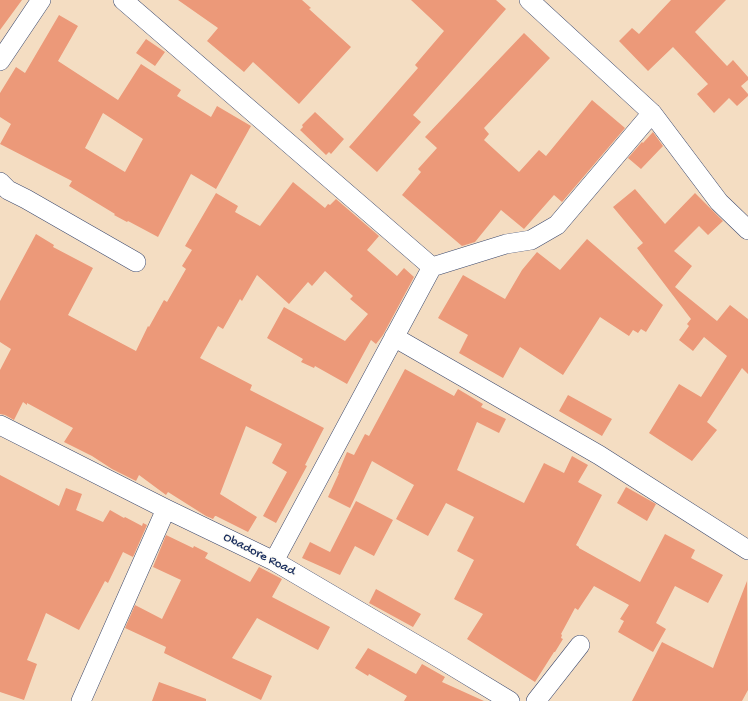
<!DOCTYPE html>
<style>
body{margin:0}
canvas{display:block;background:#f4ddc2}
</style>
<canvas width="748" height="701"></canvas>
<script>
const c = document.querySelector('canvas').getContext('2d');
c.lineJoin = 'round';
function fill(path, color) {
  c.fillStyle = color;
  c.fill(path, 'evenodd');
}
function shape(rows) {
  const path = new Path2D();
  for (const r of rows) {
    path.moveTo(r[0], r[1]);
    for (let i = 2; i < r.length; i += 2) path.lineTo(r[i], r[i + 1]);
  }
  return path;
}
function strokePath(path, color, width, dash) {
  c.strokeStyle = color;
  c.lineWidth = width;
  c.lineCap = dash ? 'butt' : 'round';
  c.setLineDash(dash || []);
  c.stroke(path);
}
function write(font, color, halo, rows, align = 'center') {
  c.font = font + ' "Gochi Hand",sans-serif';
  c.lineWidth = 3;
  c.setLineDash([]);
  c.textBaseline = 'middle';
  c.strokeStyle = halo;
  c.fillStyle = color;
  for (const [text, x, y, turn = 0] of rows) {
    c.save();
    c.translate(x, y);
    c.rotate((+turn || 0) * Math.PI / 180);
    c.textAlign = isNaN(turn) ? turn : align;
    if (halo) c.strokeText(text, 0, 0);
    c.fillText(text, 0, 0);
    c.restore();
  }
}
const building = shape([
 [0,0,22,0,0,30],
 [178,0,302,0,311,8,309,9,351,47,299,104,253,62,244,72,207,41,218,28],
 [411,0,496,0,506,9,413,115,421,122,377,172,349,147,418,68,415,65,444,31],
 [671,0,726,0,695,32,727,66,733,60,748,77,748,80,741,86,748,94,748,96,737,106,729,98,714,113,697,94,708,84,673,47,648,71,619,41,632,28,639,34],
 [59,15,78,26,58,61,118,100,141,64,181,90,177,96,211,117,217,106,251,126,216,189,191,174,158,237,128,221,127,222,114,215,115,214,69,186,72,181,0,144,11,124,0,117,0,93,16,67,25,73],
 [103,113,143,139,125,172,85,148],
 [524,33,550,58,484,128,489,134,484,140,519,172,539,150,546,156,592,100,625,128,562,202,554,195,524,229,501,210,475,242,462,246,402,195,421,172,418,169,437,148,425,137],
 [146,39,165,52,155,66,136,53],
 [315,112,344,139,331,154,329,152,326,155,300,130,303,127,302,125],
 [653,132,663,146,641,169,628,158,642,142,643,143],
 [293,182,325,208,328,204,330,205,336,199,379,236,367,250,397,276,404,268,414,277,383,335,376,344,371,340,347,384,315,366,314,368,301,362,303,359,267,338,284,307,345,341,368,314,350,299,353,296,325,271,312,286,308,282,289,304,257,275,242,301,240,299,223,329,218,326,200,358,252,385,250,390,324,428,305,465,307,466,276,523,263,516,287,472,272,463,282,444,246,426,220,494,257,517,248,532,216,516,215,516,213,519,206,516,168,492,166,495,139,475,136,481,112,469,92,456,64,442,73,428,27,403,27,405,23,402,14,420,5,415,0,414,0,370,11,349,0,342,0,301,36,234,54,245,53,247,93,268,68,315,136,351,148,326,149,327,164,300,167,302,186,269,182,266,192,250,185,246,216,193,238,206,235,212,260,226],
 [635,189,665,224,695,193,723,221,708,235,699,226,674,251,692,266,675,287,717,321,730,305,748,319,748,374,742,368,707,422,717,430,692,461,649,433,679,384,701,397,727,356,704,337,693,351,679,340,689,326,687,324,691,319,637,248,643,243,613,207],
 [587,239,663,305,646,332,641,329,638,333,633,330,629,336,600,317,563,375,520,347,503,378,459,353,468,335,438,318,463,275,505,299,522,270,537,252,560,270],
 [405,369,454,396,458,389,483,404,481,407,506,419,499,433,477,422,457,470,524,503,544,463,564,473,572,456,588,465,578,482,602,495,576,545,579,547,579,548,640,582,665,534,695,550,691,558,723,575,708,603,675,586,656,623,666,629,653,652,618,632,624,621,620,619,629,605,594,586,578,610,575,608,561,634,562,635,561,638,563,639,555,652,554,652,535,682,467,639,483,614,454,599,474,560,457,551,474,517,446,503,428,536,396,519,414,485,372,461,350,508,328,497,339,473,338,473,347,452,354,455,365,434,369,436],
 [568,395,612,419,602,436,559,411],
 [0,475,59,506,66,488,82,494,76,510,103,522,110,510,124,518,125,517,142,526,143,523,147,525,133,557,123,552,108,583,105,581,79,630,46,613,27,660,37,664,24,700,0,692],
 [626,487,656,504,647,521,617,503],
 [356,501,393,520,374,556,355,546,340,575,302,558,310,542,330,552],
 [166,535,193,548,194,546,208,553,205,558,250,582,259,567,282,579,272,597,330,627,318,650,257,618,232,658,272,676,261,700,164,653,166,647,125,628,135,605,162,619,181,580,153,567],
 [747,581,748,690,742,701,632,701,662,642,713,668],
 [376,589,421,614,413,627,369,603],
 [368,648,416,674,422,664,445,677,442,682,484,701,404,701,407,696,369,674,368,676,355,668],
 [159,682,206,699,206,701,152,701]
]);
const minor = shape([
 [123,0,432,267],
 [529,0,652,113,719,202,748,230],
 [0,61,41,0],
 [0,182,8,190,26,199,136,262],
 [394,337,599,455,748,550],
 [0,425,166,509,274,561,444,661,510,701],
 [274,561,432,267,506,244,531,240,557,225,652,113],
 [81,701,166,509],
 [536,701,580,645]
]);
const streetNames = [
 ["Obadore Road",259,555,27]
];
fill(building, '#ec9979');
strokePath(minor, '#3c496d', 20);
strokePath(minor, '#fff', 19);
write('13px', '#1b2f5e', '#fdfcf7', streetNames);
</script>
